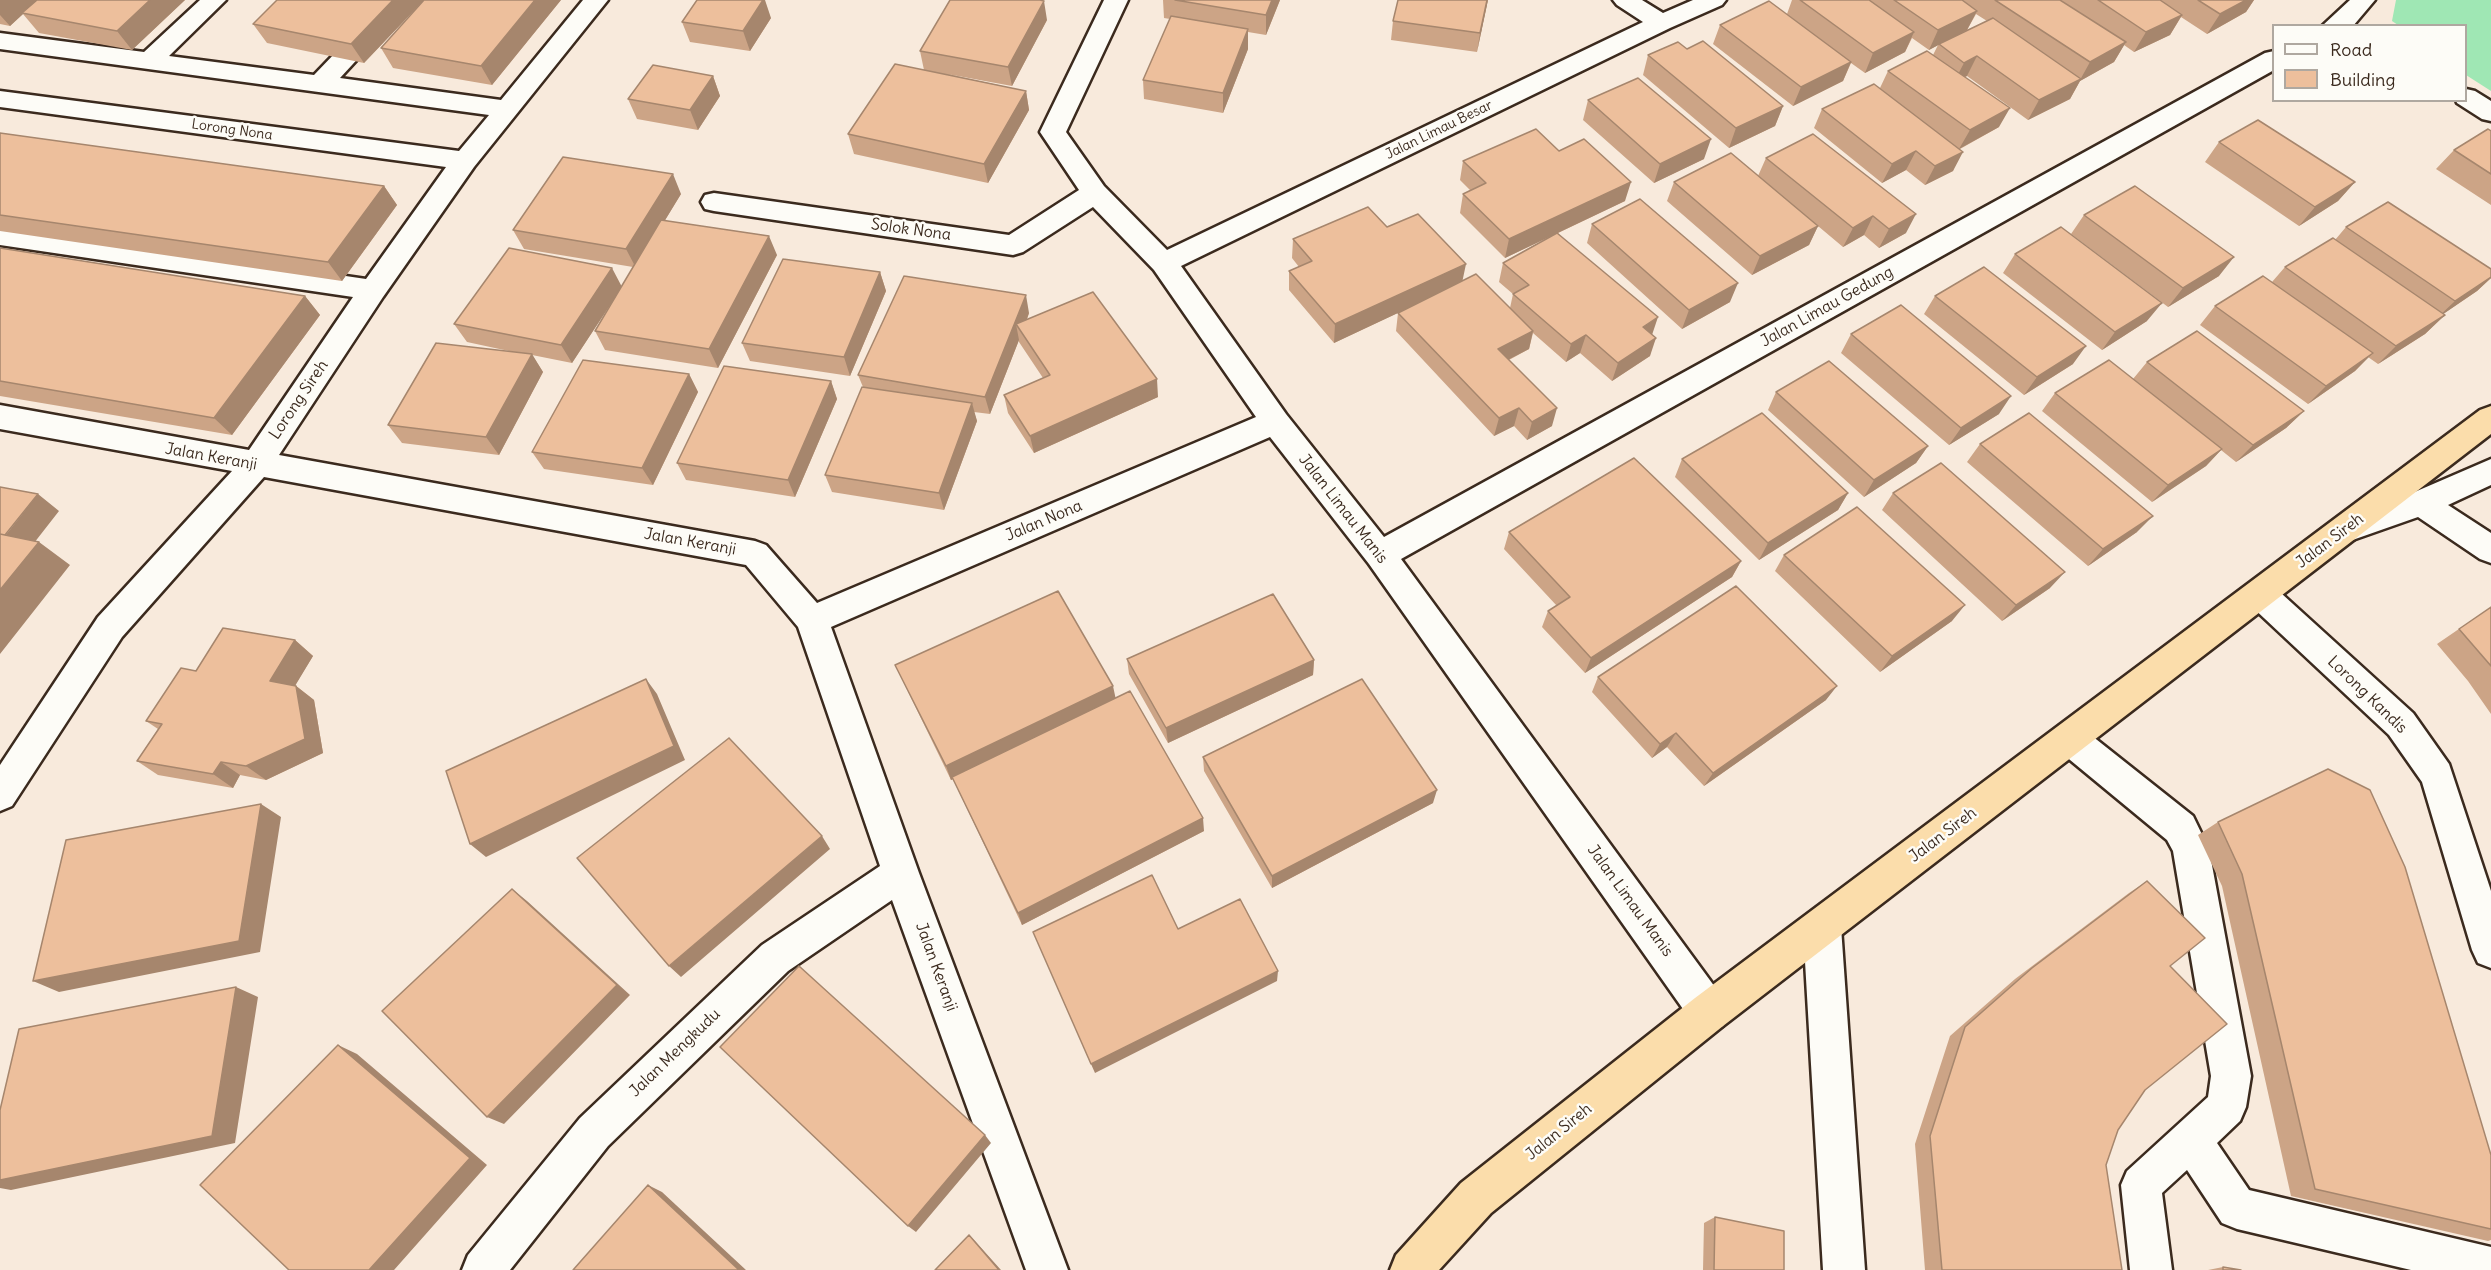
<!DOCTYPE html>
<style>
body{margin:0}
#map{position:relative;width:2491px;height:1270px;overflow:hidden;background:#f8eadc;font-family:Delius,sans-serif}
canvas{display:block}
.legend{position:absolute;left:2272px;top:24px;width:195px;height:78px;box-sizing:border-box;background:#fdfcf7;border:2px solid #afa8a0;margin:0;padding:8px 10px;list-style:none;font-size:18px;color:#3b2a1e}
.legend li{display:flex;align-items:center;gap:12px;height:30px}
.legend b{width:30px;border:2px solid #afa8a0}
</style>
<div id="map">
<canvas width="2491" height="1270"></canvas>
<ul class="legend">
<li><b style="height:8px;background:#fdfcf7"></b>Road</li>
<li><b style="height:16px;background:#edbf9c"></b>Building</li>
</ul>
</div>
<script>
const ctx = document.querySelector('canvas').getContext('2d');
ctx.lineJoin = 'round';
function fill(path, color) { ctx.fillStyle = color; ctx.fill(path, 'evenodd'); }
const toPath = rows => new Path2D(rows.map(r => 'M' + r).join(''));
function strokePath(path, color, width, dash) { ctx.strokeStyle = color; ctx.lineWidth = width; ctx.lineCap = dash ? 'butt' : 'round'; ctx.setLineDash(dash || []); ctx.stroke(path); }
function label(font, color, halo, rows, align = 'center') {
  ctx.font = font + ' Delius,sans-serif'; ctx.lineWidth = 5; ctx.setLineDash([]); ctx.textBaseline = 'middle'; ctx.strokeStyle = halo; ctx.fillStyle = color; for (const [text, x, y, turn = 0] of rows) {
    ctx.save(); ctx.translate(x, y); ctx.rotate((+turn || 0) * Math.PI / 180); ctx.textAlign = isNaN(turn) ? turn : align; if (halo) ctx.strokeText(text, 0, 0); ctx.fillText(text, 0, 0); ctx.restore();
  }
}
fill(toPath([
 [2396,0,2491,0,2491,91,2466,75,2466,26,2398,25,2392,21]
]), '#9fe7b4');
const minor = toPath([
 [200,0,226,0,169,56,314,75,386,0,412,0,340,78,501,100,583,0,608,0,474,167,383,297,279,455,755,541,766,545,817,603,1256,417,1154,270,1093,207,1023,252,1013,255,714,211,705,209,701,202,705,195,714,193,1009,235,1079,190,1040,132,1104,0,1128,0,1066,132,1104,186,1167,250,1643,22,1617,5,1613,0,1642,0,1663,13,1693,0,1726,0,1722,5,1670,28,1181,266,1286,414,1384,537,2265,53,2274,51,2274,70,1401,559,1723,998,1728,1012,1723,1026,1709,1031,1695,1026,1369,564,1270,437,831,627,919,873,1068,1270,1026,1270,892,900,788,971,608,1146,510,1270,462,1270,468,1255,580,1118,762,945,880,866,798,627,746,565,264,477,122,637,12,806,0,811,0,765,98,617,232,471,0,429,0,405,249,450,353,297,0,245,0,225,366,279,446,167,0,107,0,91,459,151,489,115,0,49,0,33,144,52,200,0],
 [2350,0,2375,0,2353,26,2322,26,2350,0],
 [2466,89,2475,91,2491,101,2491,121,2482,119,2457,103,2456,100,2466,100,2466,89],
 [2491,459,2491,485,2448,505,2491,533,2491,563,2480,559,2418,517,2344,543,2333,539,2328,530,2333,521,2410,494,2491,459],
 [2260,580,2271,584,2413,713,2449,764,2491,891,2491,968,2478,963,2472,950,2422,782,2389,735,2249,604,2244,594,2249,584,2260,580],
 [2070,724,2082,728,2193,816,2209,849,2251,1076,2246,1107,2240,1121,2217,1143,2249,1190,2491,1247,2491,1270,2411,1270,2237,1229,2222,1223,2187,1170,2162,1193,2172,1270,2130,1270,2121,1185,2127,1171,2208,1097,2211,1076,2173,851,2167,840,2058,750,2053,739,2058,728,2070,724],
 [1822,909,1835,914,1841,927,1865,1270,1823,1270,1803,927,1809,914,1822,909]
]);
const highway = toPath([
 [2491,406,2491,434,1723,1026,1491,1213,1439,1270,1390,1270,1396,1255,1461,1183,1695,998,2480,410,2491,406]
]);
strokePath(minor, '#3b2a1e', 5);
strokePath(highway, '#3b2a1e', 5);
fill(minor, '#fdfcf7');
fill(highway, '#fbddab');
fill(toPath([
 [0,0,185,0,132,50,39,33,23,14,10,26,0,24],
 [424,0,364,63,267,43,253,24],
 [561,0,492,85,393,68,381,48],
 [1163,0,1280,0,1266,35,1248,32,1248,49,1223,113,1144,99,1143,80,1170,19,1164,18],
 [1398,0,1488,0,1477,52,1391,40,1393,21],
 [1792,0,2254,0,2246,12,2207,34,2181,17,2170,35,2134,52,2124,45,2114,62,2080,81,2070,99,2028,120,1967,76,1965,77,1999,127,1960,149,1953,171,1925,185,1906,170,1882,183,1814,128,1822,109,1880,88,1888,71,1933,55,1938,45,1929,50,1912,38,1905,52,1865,73,1851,63,1843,81,1793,106,1713,44,1720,25,1787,14],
 [1976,14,1987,21,1967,30],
 [771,18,750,51,690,42,682,22],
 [1047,20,1012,86,947,74,1026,91,1029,110,988,183,854,154,848,134,924,70,920,51],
 [1687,49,1783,106,1775,126,1729,148,1643,75,1648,55],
 [713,76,720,96,698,130,637,119,628,99],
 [1588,100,1704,159,1654,183,1583,120],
 [2491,131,2491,205,2436,169,2454,150],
 [0,133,384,186,397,205,342,281,0,231],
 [2219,142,2355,182,2338,201,2299,226,2205,162],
 [1766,158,1906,233,1879,248,1864,235,1843,247,1818,226,1809,245,1752,275,1667,201,1674,182,1758,176],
 [1463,161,1625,201,1558,233,1652,334,1650,356,1612,381,1580,353,1566,362,1533,333,1529,349,1509,360,1552,426,1527,440,1514,426,1494,436,1396,331,1398,313,1408,308,1334,343,1289,290,1289,271,1299,267,1292,258,1293,239,1387,227,1462,281,1510,308,1513,294,1499,282,1503,263,1549,237,1505,258,1460,213,1463,194,1470,190,1460,180],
 [681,194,665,220,777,255,718,368,605,350,595,331,621,288,572,363,532,355,543,372,499,455,402,443,388,425,518,353,467,342,454,324,622,286,633,267,524,249,513,230],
 [2084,215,2219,276,2168,307,2071,234],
 [1592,224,1730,302,1682,329,1587,243],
 [2346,227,2491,269,2491,278,2477,291,2443,314,2445,315,2425,334,2378,364,2368,357,2355,371,2308,404,2200,325,2215,306,2272,282,2285,267,2335,240],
 [0,248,305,296,320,315,232,435,0,396],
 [2015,254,2147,321,2102,350,2003,273],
 [880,272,886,291,850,376,750,361,742,343],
 [1935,296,2073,364,2024,395,1924,314],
 [1029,313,1027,319,1158,397,1034,453,1008,413,1004,395,1043,378,1019,342,1019,340,990,414,974,412,977,421,944,510,832,492,825,475,863,387,858,375],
 [1851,334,1999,414,1949,445,1841,353],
 [2147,362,2304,411,2286,428,2236,462,2221,450,2206,466,2152,502,2042,411,2055,393,2133,379],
 [689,374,698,392,653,485,544,469,532,452],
 [831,381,837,399,795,497,686,480,677,463],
 [1776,392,1928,446,1916,463,1864,497,1768,410],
 [1980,444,2137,532,2088,566,1967,462],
 [1682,459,1848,493,1838,510,1759,560,1675,477],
 [1893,493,2050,588,2002,621,1882,510],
 [1509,532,1741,561,1732,577,1585,673,1542,627,1548,611,1557,606,1504,549],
 [1784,555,1952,621,1880,672,1775,571],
 [2491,607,2491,714,2468,681,2437,644],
 [295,640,313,656,295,685,314,700,323,753,266,780,240,775,233,788,158,775,137,761,158,729,146,721,196,671],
 [1127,659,1314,660,1313,675,1168,743,1129,674],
 [895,665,1115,698,1204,831,1022,925,953,779,951,780],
 [1598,677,1826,700,1704,786,1667,747,1652,758,1592,692],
 [1203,757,1433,803,1272,888,1204,771],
 [2218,822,2491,1155,2491,1240,2488,1241,2291,1196,2222,886,2198,835],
 [2147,881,2170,966,2145,1090,2118,1130,2106,1165,2122,1270,1925,1270,1915,1144,1950,1036,2015,979,2129,893],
 [1715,1217,1784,1270,1703,1270,1704,1223],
 [2223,1267,2241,1270,2208,1270]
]), '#cca486');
fill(toPath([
 [0,0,39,0,22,13,23,14,10,26,0,15],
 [150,0,185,0,132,50,117,31],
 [393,0,424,0,364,63,351,44],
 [535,0,561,0,492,85,481,66],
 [763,0,765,0,771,18,750,51,743,31],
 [1272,0,1280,0,1266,35,1266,15],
 [1487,0,1488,0,1477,52,1480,33],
 [2246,0,2254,0,2246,12,2207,34,2220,14],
 [1044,1,1047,20,1012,86,1008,67],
 [1977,11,1967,30,1929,50,1938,30],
 [2182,15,2170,35,2134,52,2146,32],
 [1248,29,1248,49,1223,113,1223,93],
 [1914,32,1905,52,1865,73,1873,53],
 [2126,42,2114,62,2080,81,2070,99,2028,120,2039,100,2080,80,2090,62],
 [1977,56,1967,76,1954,82,1964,63],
 [1851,62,1843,81,1793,106,1801,87],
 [713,76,720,96,698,130,690,110],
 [1026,91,1029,110,988,183,984,164],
 [1783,106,1775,126,1729,148,1736,128],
 [2010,108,1999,127,1959,149,1970,130],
 [1711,139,1704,159,1654,183,1660,164],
 [1916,151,1906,170,1882,183,1892,164],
 [1963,152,1953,171,1925,185,1935,166],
 [673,174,681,194,636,268,626,249],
 [1631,182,1625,201,1505,258,1509,239],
 [2355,182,2338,201,2299,226,2315,207],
 [384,186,397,205,342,281,328,262],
 [1916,214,1906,233,1879,248,1889,229],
 [1873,216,1864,235,1843,247,1853,228],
 [1818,226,1809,245,1752,275,1760,256],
 [769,236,777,255,718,368,709,349],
 [2234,257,2219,276,2168,307,2183,288],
 [1466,264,1462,283,1334,343,1335,324],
 [612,268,622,287,572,363,561,345],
 [880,272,886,291,850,376,844,357],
 [2491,277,2491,278,2477,291,2436,319,2455,301],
 [1738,283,1730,302,1682,329,1689,310],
 [1026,295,1029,313,1022,333,1016,324,1019,340,990,414,985,397],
 [305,296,320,315,232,435,214,418],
 [2162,303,2147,321,2102,350,2115,332],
 [2445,315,2425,334,2378,364,2396,346],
 [1658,317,1652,335,1643,327],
 [1533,331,1529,349,1494,367,1498,349],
 [1586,335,1580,353,1566,362,1571,344],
 [1656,338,1650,356,1612,381,1618,363],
 [2086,346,2073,364,2024,395,2037,377],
 [2373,353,2355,371,2308,404,2326,386],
 [532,354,543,372,499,455,486,437],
 [689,374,698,392,653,485,642,468],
 [1157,379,1158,397,1034,453,1030,436],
 [831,381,837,399,795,497,788,480],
 [2011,396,1999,414,1949,445,1961,428],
 [972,403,977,421,944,510,939,493],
 [1519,408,1514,426,1494,436,1499,418],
 [1557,408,1552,426,1527,440,1532,422],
 [2304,411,2286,428,2236,462,2253,445],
 [1928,446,1916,463,1864,497,1874,480],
 [2222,449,2206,466,2152,502,2168,485],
 [1848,493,1838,510,1759,560,1768,543],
 [38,494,59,511,27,552,5,536],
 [2153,516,2137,532,2088,566,2103,549],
 [39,542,70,565,0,654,0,590],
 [1741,561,1732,577,1585,673,1591,658],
 [2065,572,2050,588,2002,621,2016,605],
 [1965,605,1952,621,1880,672,1892,656],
 [295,640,313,656,289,696,270,681],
 [1314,660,1313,675,1168,743,1166,728],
 [646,679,657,694,685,760,486,857,470,844],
 [296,686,314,700,323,753,266,780,246,766],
 [1113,686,1116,700,951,780,946,766],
 [1837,686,1826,700,1704,786,1713,773],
 [1676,733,1667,747,1652,758,1660,744],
 [221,762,240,775,233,788,213,774],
 [1437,790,1433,803,1272,888,1272,876],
 [261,804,281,817,260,952,59,992,33,981],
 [1203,818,1204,831,1022,925,1018,913],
 [822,836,830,849,681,977,669,966],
 [512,889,527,901,630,995,504,1124,487,1117],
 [1278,971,1277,981,1095,1073,1091,1064],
 [236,987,258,997,235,1143,11,1190,0,1188,0,1180],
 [338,1045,357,1054,487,1165,394,1270,369,1270],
 [985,1135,991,1143,916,1232,908,1226],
 [648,1185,662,1192,746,1270,739,1270],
 [969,1235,975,1241,1001,1270,999,1270]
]), '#a6866d');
const building = toPath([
 [37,0,150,0,117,31,22,13,37,0],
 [277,0,393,0,351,44,253,24,277,0],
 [424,0,535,0,481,66,381,48,424,0],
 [697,0,763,0,743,31,682,22,697,0],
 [950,0,1040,0,1044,1,1008,67,920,51,950,0],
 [1175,0,1272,0,1266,15,1175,0],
 [1398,0,1487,0,1480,33,1393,21,1398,0],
 [1800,0,1869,0,1914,32,1873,53,1800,0],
 [1894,0,1962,0,1977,11,1938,30,1894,0],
 [1995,0,2060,0,2126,42,2090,62,1995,0],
 [2098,0,2160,0,2182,15,2146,32,2098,0],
 [2198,0,2246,0,2220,14,2198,0],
 [1769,1,1851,62,1801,87,1720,25,1769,1],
 [1171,16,1248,29,1223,93,1143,80,1171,16],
 [1993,18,2081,79,2039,100,1977,56,1964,63,1939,44,1993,18],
 [1703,41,1783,106,1736,128,1648,55,1678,42,1687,49,1703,41],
 [1927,51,2010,108,1970,130,1888,71,1927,51],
 [895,64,1026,91,984,164,848,134,895,64],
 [653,65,713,76,690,110,628,99,653,65],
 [1638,78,1711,139,1660,164,1588,100,1638,78],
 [1874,84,1963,152,1935,166,1916,151,1892,164,1822,109,1874,84],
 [2258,120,2355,182,2315,207,2219,142,2258,120],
 [1536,129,1559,151,1584,139,1631,182,1509,239,1463,194,1486,183,1463,161,1536,129],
 [2488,129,2491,131,2491,174,2454,150,2488,129],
 [0,133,384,186,328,262,0,215,0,133],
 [1813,134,1916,214,1889,229,1873,216,1853,228,1766,158,1813,134],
 [1731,153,1818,226,1760,256,1674,182,1731,153],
 [563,157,673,174,626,249,513,230,563,157],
 [2135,186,2234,257,2183,288,2084,215,2135,186],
 [1640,199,1738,283,1689,310,1592,224,1640,199],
 [2388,202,2491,269,2491,277,2455,301,2346,227,2388,202],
 [1368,207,1387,227,1418,214,1466,264,1335,324,1289,271,1312,261,1293,239,1368,207],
 [661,220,769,236,709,349,595,331,661,220],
 [2061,227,2162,303,2115,332,2015,254,2061,227],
 [1557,233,1658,317,1643,327,1656,338,1618,363,1586,335,1571,344,1513,294,1529,285,1503,263,1557,233],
 [2333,238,2445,315,2396,346,2285,267,2333,238],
 [0,248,305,296,214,418,0,381,0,248],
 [509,248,612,268,561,345,454,324,509,248],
 [783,259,880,272,844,357,742,343,783,259],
 [1984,267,2086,346,2037,377,1935,296,1984,267],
 [1476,274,1533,331,1498,349,1557,408,1532,422,1519,408,1499,418,1398,313,1476,274],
 [904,276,1026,295,985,397,858,375,904,276],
 [2263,276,2373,353,2326,386,2215,306,2263,276],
 [1093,292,1157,379,1030,436,1004,395,1050,375,1016,324,1093,292],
 [1901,305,2011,396,1961,428,1851,334,1901,305],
 [2197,331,2304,411,2253,445,2147,362,2197,331],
 [436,343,532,354,486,437,388,425,436,343],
 [583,360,689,374,642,468,532,452,583,360],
 [2109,360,2222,449,2168,485,2055,393,2109,360],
 [1829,361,1928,446,1874,480,1776,392,1829,361],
 [724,366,831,381,788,480,677,463,724,366],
 [862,387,972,403,939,493,825,475,862,387],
 [1762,413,1848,493,1768,543,1682,459,1762,413],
 [2029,413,2153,516,2103,549,1980,444,2029,413],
 [1634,458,1741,561,1591,658,1548,611,1570,597,1509,532,1634,458],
 [1941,463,2065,572,2016,605,1893,493,1941,463],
 [0,487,38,494,5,535,0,534,0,487],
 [1857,507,1965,605,1892,656,1784,555,1857,507],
 [0,534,39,542,0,590,0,534],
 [1736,586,1837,686,1713,773,1676,733,1660,744,1598,677,1736,586],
 [1058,591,1113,686,946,766,895,665,1058,591],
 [1273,594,1314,660,1166,728,1127,659,1273,594],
 [2491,607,2491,666,2459,629,2491,607],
 [223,628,295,640,270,681,296,686,305,739,246,766,221,762,213,774,137,761,162,724,146,721,181,668,196,671,223,628],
 [646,679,674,746,470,844,446,771,646,679],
 [1362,679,1437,790,1272,876,1203,757,1362,679],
 [1130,691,1203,818,1018,913,952,777,1130,691],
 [729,738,822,836,669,966,577,858,729,738],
 [2328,769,2370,790,2405,867,2491,1155,2491,1229,2315,1189,2242,874,2218,822,2328,769],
 [261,804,239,941,33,981,66,840,261,804],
 [1152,875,1178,929,1240,899,1278,971,1091,1064,1033,932,1152,875],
 [2147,881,2205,938,2170,966,2227,1024,2145,1090,2118,1130,2106,1165,2122,1270,1942,1270,1930,1136,1965,1027,2032,968,2147,881],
 [512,889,617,985,487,1117,382,1011,512,889],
 [799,966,985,1135,908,1226,720,1047,799,966],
 [236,987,212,1136,0,1180,0,1110,19,1029,236,987],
 [338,1045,470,1158,369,1270,289,1270,200,1185,338,1045],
 [648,1185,739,1270,573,1270,648,1185],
 [1715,1217,1784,1231,1784,1270,1714,1270,1715,1217],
 [969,1235,999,1270,935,1270,969,1235],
 [2223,1267,2241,1270,2223,1270,2223,1267]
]);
fill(building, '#edbf9c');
strokePath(building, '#a6866d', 1.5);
label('14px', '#3b2a1e', '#fdfcf7', [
 ["Lorong Nona",232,130,8],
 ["Jalan Limau Besar",1439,130,-26]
]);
label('16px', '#3b2a1e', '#fdfcf7', [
 ["Solok Nona",911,230,8],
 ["Jalan Limau Gedung",1827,307,-29],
 ["Lorong Sireh",299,400,-56],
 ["Jalan Keranji",211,457,10],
 ["Jalan Limau Manis",1343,509,52],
 ["Jalan Nona",1044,521,-23],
 ["Jalan Sireh",2330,541,-37],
 ["Jalan Keranji",690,542,10],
 ["Lorong Kandis",2367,695,44],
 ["Jalan Sireh",1943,835,-37],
 ["Jalan Limau Manis",1630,901,54],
 ["Jalan Keranji",936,967,70],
 ["Jalan Mengkudu",675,1053,-44],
 ["Jalan Sireh",1559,1132,-39]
]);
</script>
